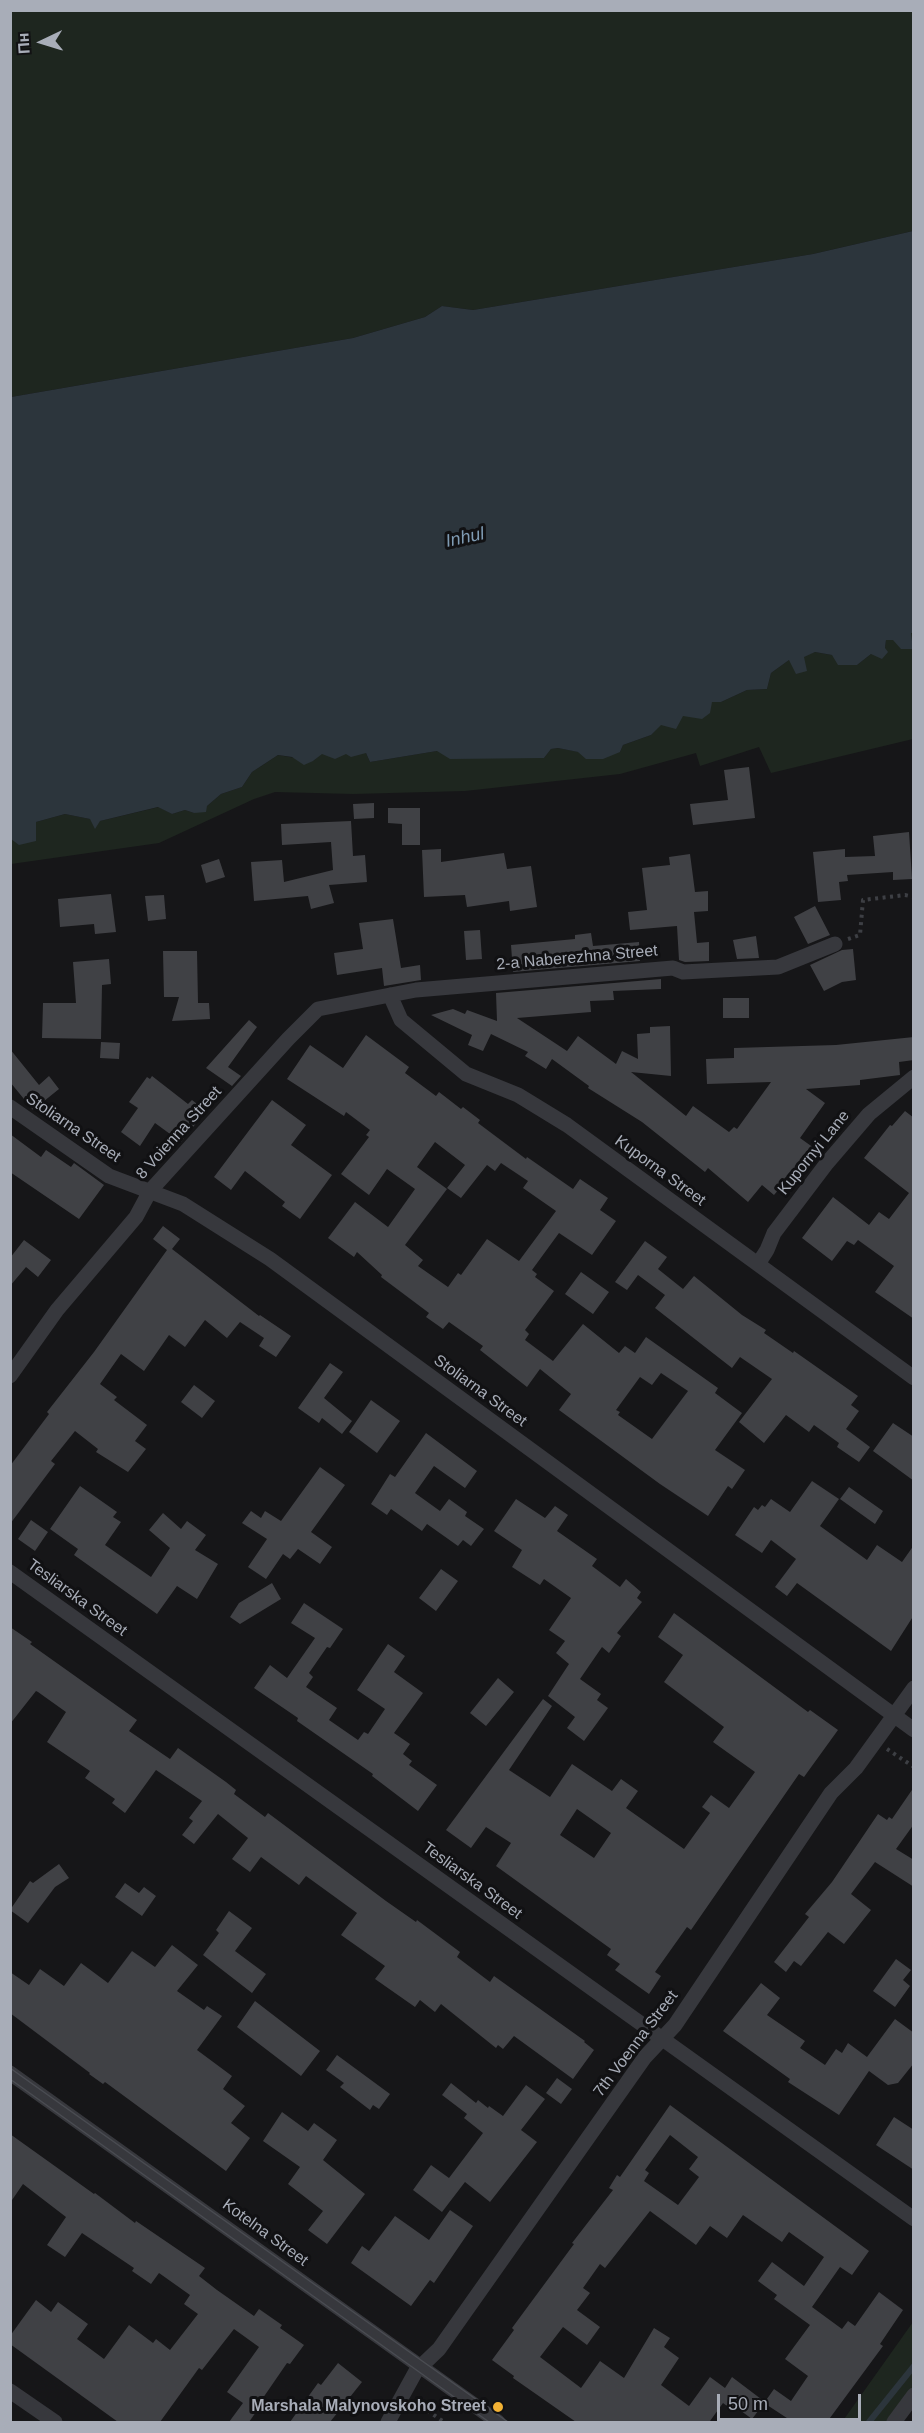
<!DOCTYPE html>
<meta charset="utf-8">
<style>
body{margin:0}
#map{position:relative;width:924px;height:2433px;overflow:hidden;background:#161618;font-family:Arial,sans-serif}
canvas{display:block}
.frame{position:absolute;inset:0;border:12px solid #a8adb8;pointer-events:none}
.north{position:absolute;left:12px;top:12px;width:60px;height:60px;-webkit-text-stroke:4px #111113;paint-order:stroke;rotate:266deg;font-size:16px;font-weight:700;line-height:24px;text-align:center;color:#a8adb8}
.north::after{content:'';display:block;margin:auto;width:21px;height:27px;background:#a8adb8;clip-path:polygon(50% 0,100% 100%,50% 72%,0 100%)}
.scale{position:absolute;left:717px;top:2394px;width:144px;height:27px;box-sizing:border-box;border:3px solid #a8adb8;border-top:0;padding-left:8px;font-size:18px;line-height:21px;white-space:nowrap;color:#a8adb8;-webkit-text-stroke:4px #111113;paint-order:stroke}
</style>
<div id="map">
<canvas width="924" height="2433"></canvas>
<div class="frame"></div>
<div class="north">Пн</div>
<div class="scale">50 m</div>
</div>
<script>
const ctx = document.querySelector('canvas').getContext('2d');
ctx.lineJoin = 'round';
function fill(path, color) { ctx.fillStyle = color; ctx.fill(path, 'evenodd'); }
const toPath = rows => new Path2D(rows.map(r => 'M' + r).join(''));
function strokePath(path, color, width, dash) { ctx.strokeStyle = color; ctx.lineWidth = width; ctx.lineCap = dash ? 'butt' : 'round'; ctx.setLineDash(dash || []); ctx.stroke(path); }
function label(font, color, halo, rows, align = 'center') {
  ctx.font = font + ' Arial,sans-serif'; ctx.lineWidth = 6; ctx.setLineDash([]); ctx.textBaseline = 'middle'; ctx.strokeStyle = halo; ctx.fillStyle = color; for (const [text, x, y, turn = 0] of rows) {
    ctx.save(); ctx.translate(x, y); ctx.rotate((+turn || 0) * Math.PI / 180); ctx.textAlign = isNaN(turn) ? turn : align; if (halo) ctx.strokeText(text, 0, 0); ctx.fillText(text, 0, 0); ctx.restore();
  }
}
fill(toPath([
 [10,11,913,11,913,231,813,254,473,310,442,306,425,317,353,338,11,397],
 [911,633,913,633,913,739,771,773,759,747,700,766,696,753,620,774,465,791,353,794,275,792,254,799,159,843,11,864,11,839,36,822,65,814,100,821,159,807,172,814,185,810,194,813,207,806,221,794,242,787,252,772,278,755,313,761,322,753,366,753,370,762,437,751,544,758,551,749,558,748,579,752,620,752,623,745,651,735,661,724,712,702,721,702,747,690,767,689,771,673,789,660,815,652,832,655,857,665,871,654,885,648,886,640],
 [913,2322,913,2389,889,2422,842,2422]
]), '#1e261f');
fill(toPath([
 [913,231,914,633,911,633,913,649,901,649,893,640,886,640,885,648,888,652,882,659,871,654,857,665,838,665,832,655,815,652,804,657,807,671,796,674,789,660,771,673,767,689,747,690,721,702,712,702,710,713,702,719,683,716,676,729,661,725,651,735,623,745,620,752,603,759,586,759,578,752,558,748,551,749,544,758,450,759,437,751,370,762,366,753,351,757,346,754,335,759,322,754,313,761,304,765,292,757,278,755,252,772,242,787,221,794,207,806,206,812,194,813,185,810,172,814,158,807,100,821,95,829,90,819,65,814,36,822,36,841,19,845,11,839,11,397,353,338,425,317,442,306,473,310,813,254]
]), '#2c353c');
strokePath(toPath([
 [869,2422,914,2366]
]), '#2c353c', 6);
fill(toPath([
 [749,767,755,818,693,825,690,804,728,800,724,770],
 [374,803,374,818,354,819,353,804],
 [388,808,420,808,420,845,402,845,402,824,388,823],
 [351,821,353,856,365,855,367,882,329,885,334,903,311,909,308,896,254,901,251,862,282,860,284,882,333,870,331,842,282,845,281,824],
 [909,832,912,879,893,880,893,872,847,875,848,881,839,882,841,900,818,902,813,852,845,849,845,857,875,856,873,836],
 [441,849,441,862,504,853,507,869,531,866,537,907,510,911,509,901,467,907,465,895,424,897,422,850],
 [690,854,695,892,708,891,708,911,694,912,697,943,709,942,709,961,685,962,679,960,677,926,630,930,628,912,647,910,642,868,670,865,669,857],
 [219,859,225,877,206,883,201,865],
 [111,894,116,932,95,934,94,924,60,927,58,899],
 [164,895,166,919,148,921,145,896],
 [815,906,830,935,808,944,794,917],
 [393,919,401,968,420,965,421,980,384,986,382,968,337,975,334,953,363,949,359,923],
 [480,930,482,959,466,960,464,931],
 [591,933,593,946,639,942,640,961,513,972,511,945,575,939,575,935],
 [756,936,759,958,737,959,733,940],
 [853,949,856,980,842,982,824,991,810,965,842,950],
 [163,951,197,951,198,1003,209,1003,210,1019,172,1021,179,997,164,997],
 [109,959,111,984,102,985,101,1039,42,1038,43,1003,76,1003,73,962],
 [661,979,661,989,613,991,614,1000,590,1001,591,1012,517,1018,567,1051,578,1036,616,1064,622,1051,638,1059,637,1034,650,1033,650,1027,670,1026,671,1076,631,1072,686,1116,693,1106,729,1132,734,1127,737,1129,771,1082,707,1084,706,1059,734,1058,734,1048,836,1045,914,1037,914,1060,899,1062,900,1075,860,1080,860,1085,806,1089,825,1103,800,1138,814,1148,774,1195,762,1185,748,1202,708,1168,705,1172,642,1122,588,1088,589,1086,552,1059,546,1069,525,1056,528,1052,491,1034,483,1051,468,1045,472,1035,431,1015,453,1009,465,1014,467,1010,497,1021,496,993],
 [723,998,749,998,749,1018,723,1018],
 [249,1020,257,1027,228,1067,241,1076,232,1086,206,1068],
 [366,1035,409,1067,405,1073,436,1096,439,1092,461,1109,463,1107,480,1120,478,1123,526,1159,527,1157,573,1189,580,1179,608,1198,600,1210,616,1221,592,1255,559,1233,532,1270,537,1274,535,1277,554,1291,525,1330,529,1334,525,1340,553,1361,583,1324,619,1353,625,1346,635,1353,646,1337,718,1388,715,1393,742,1413,715,1450,745,1470,732,1489,728,1486,708,1516,660,1484,559,1410,571,1394,540,1369,527,1387,480,1350,483,1346,449,1322,443,1329,426,1317,429,1313,381,1277,382,1275,357,1252,354,1257,328,1238,355,1202,388,1227,415,1189,387,1169,369,1195,341,1174,369,1137,366,1135,370,1130,346,1112,344,1116,287,1079,310,1045,343,1068],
 [435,1142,465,1165,447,1188,461,1198,487,1165,495,1171,501,1163,528,1181,523,1188,556,1211,519,1261,487,1239,461,1275,458,1273,448,1287,418,1266,423,1260,405,1245,447,1189,417,1167],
 [661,1373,688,1391,652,1439,618,1415,620,1412,616,1410,640,1377,652,1385],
 [101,1042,120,1043,119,1059,100,1058],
 [10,1049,39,1085,49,1076,59,1089,33,1110,10,1082],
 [152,1076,188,1104,192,1100,206,1111,181,1142,155,1123,140,1146,121,1132,138,1108,129,1102,147,1077,150,1079],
 [272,1100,306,1125,291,1145,332,1175,300,1219,282,1206,285,1202,245,1171,231,1190,214,1177],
 [905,1111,914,1118,914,1319,875,1292,894,1266,858,1240,854,1245,847,1241,832,1261,802,1238,833,1197,869,1225,879,1212,889,1219,909,1193,864,1158,890,1125,892,1126],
 [10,1134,41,1157,46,1150,71,1167,74,1163,104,1185,79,1219,10,1172],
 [163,1226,180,1239,172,1249,259,1316,260,1315,291,1336,276,1357,259,1346,264,1338,240,1322,227,1338,205,1320,185,1347,169,1335,144,1371,121,1354,100,1384,117,1397,114,1400,147,1425,135,1441,146,1449,128,1472,96,1452,98,1449,75,1431,51,1461,55,1464,10,1524,10,1466,49,1414,47,1412,94,1352,167,1250,153,1239],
 [24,1240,51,1260,38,1277,26,1267,10,1286,10,1258],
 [645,1241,667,1257,658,1269,683,1289,694,1276,742,1315,766,1330,764,1333,793,1353,794,1351,858,1396,851,1405,859,1411,846,1429,870,1447,859,1462,837,1447,839,1443,814,1425,809,1432,786,1415,764,1443,739,1422,772,1379,740,1357,732,1368,655,1308,665,1295,638,1275,627,1290,615,1282],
 [581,1272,609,1292,593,1314,565,1294],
 [330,1363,343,1372,324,1398,352,1421,342,1434,322,1418,319,1423,298,1408],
 [194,1385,215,1401,202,1418,181,1402],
 [371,1400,400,1421,377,1453,349,1432],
 [893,1423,914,1437,914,1481,873,1451],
 [426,1433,477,1471,465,1488,434,1466,415,1493,440,1511,449,1499,467,1512,465,1516,484,1529,471,1546,463,1540,458,1546,427,1524,422,1531,391,1509,387,1515,371,1504,390,1474,395,1477],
 [320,1467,345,1485,311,1532,332,1547,320,1564,298,1549,290,1559,283,1554,266,1579,248,1567,267,1539,242,1523,251,1511,261,1518,265,1511,281,1521],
 [812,1481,839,1499,820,1526,867,1560,877,1545,902,1562,914,1545,914,1615,891,1651,797,1583,787,1596,775,1587,796,1559,771,1540,762,1553,735,1535,754,1507,758,1510,762,1505,765,1507,771,1499,790,1512],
 [80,1486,117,1512,113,1517,121,1522,105,1545,151,1577,170,1548,149,1530,163,1513,181,1529,187,1521,206,1535,195,1550,218,1564,197,1599,177,1586,157,1614,74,1555,78,1549,50,1529],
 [849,1487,883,1511,875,1524,840,1499],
 [516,1499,545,1518,555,1506,568,1515,557,1531,597,1559,592,1566,620,1587,626,1579,641,1592,637,1598,642,1602,617,1633,621,1636,609,1653,602,1647,580,1679,601,1694,597,1700,608,1708,584,1741,567,1728,575,1717,548,1696,569,1664,556,1653,565,1641,549,1630,571,1598,544,1579,540,1585,512,1567,522,1550,494,1531],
 [31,1520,48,1532,35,1551,18,1539],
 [441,1569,458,1581,436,1611,419,1598],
 [272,1583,281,1599,240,1624,230,1617,239,1603],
 [304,1603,343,1629,330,1648,327,1647,309,1673,313,1677,306,1687,337,1708,329,1720,358,1740,364,1732,368,1734,385,1709,357,1690,388,1644,405,1656,394,1672,423,1693,394,1733,410,1744,403,1754,412,1761,409,1765,437,1785,418,1811,372,1776,373,1774,297,1721,298,1718,254,1688,270,1665,287,1678,315,1638,291,1623],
 [674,1613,808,1712,810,1710,838,1730,804,1777,799,1774,691,1930,687,1927,655,1972,661,1976,649,1994,615,1970,620,1964,607,1955,611,1949,496,1866,511,1843,486,1827,471,1848,446,1830,543,1699,552,1706,509,1770,550,1797,572,1764,612,1791,621,1779,638,1791,626,1808,684,1849,710,1813,702,1807,711,1795,729,1808,755,1772,713,1742,724,1727,664,1682,683,1655,658,1637],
 [577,1809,611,1833,594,1858,560,1835],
 [10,1627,32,1642,30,1644,137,1720,129,1731,170,1759,178,1748,226,1782,236,1790,234,1794,265,1817,268,1813,386,1901,416,1922,417,1920,460,1952,457,1957,490,1982,494,1976,585,2041,584,2042,594,2050,573,2079,514,2036,503,2049,498,2045,496,2048,441,2004,435,2012,420,2000,415,2007,375,1979,385,1966,341,1935,357,1913,306,1876,299,1885,261,1857,250,1872,232,1859,248,1838,218,1814,194,1844,182,1835,193,1821,189,1818,202,1801,156,1770,125,1813,112,1803,115,1799,85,1778,90,1771,47,1742,66,1712,38,1692,36,1691,10,1724],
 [498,1678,514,1692,486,1726,470,1713],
 [914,1787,914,1824,896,1849,914,1860,914,1887,875,1862,851,1894,871,1910,844,1944,828,1932,801,1966,794,1961,786,1972,774,1962,809,1917,805,1914,832,1882,878,1814,887,1820,889,1817,892,1819],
 [59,1864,69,1878,55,1887,28,1923,10,1910,30,1881,33,1883],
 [125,1883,139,1893,144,1887,156,1896,142,1916,115,1897],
 [229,1911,252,1928,235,1951,266,1974,252,1993,203,1955,219,1933,216,1930],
 [172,1945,198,1965,177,1991,204,2010,207,2006,222,2016,197,2050,232,2076,223,2089,245,2106,231,2123,250,2138,226,2171,105,2082,103,2084,89,2074,90,2073,10,2013,10,1972,29,1985,40,1969,64,1986,81,1963,108,1983,132,1951,155,1967],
 [896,1959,911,1970,903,1980,910,1986,895,2007,873,1991],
 [761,1983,780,1998,767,2015,805,2041,800,2048,825,2065,836,2049,842,2053,848,2043,867,2057,895,2019,914,2033,914,2063,898,2083,888,2085,869,2071,839,2115,788,2082,790,2079,723,2031],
 [255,2001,320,2051,301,2076,237,2027],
 [337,2055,390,2094,379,2109,373,2105,370,2110,340,2087,344,2083,326,2070],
 [557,2078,572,2089,561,2104,546,2093],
 [451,2083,476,2103,478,2100,488,2108,489,2106,503,2116,526,2085,545,2099,521,2130,537,2142,490,2202,465,2182,442,2212,413,2190,431,2165,449,2178,483,2133,464,2118,467,2114,442,2095],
 [670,2105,869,2251,852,2275,840,2267,812,2307,842,2329,848,2321,855,2326,879,2292,903,2310,880,2344,883,2346,827,2422,793,2422,764,2403,774,2389,791,2401,808,2376,785,2359,810,2325,774,2299,777,2295,758,2281,772,2262,804,2286,824,2257,789,2232,782,2242,743,2215,727,2238,710,2226,696,2245,650,2211,605,2268,600,2264,583,2288,590,2293,577,2310,600,2327,587,2345,563,2327,540,2357,581,2388,600,2361,624,2378,654,2328,670,2338,664,2347,679,2358,661,2385,689,2406,710,2377,725,2388,732,2377,765,2402,752,2419,733,2405,731,2409,723,2403,710,2421,712,2422,576,2422,513,2378,514,2376,492,2360,514,2330,512,2328,574,2244,572,2243,613,2190,609,2188,617,2175,620,2177],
 [670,2135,698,2157,689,2169,699,2177,678,2205,644,2181,649,2173,645,2170],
 [282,2112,308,2131,314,2123,337,2140,323,2160,365,2194,327,2244,308,2230,323,2211,288,2184,300,2167,263,2141],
 [894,2117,914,2130,914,2170,876,2145],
 [10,2134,94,2194,95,2193,135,2223,136,2221,205,2268,199,2276,217,2290,254,2316,259,2309,282,2325,280,2328,304,2345,290,2364,287,2363,254,2411,256,2412,249,2422,229,2422,243,2403,227,2392,259,2347,234,2329,202,2370,199,2368,160,2422,118,2422,10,2344,10,2336,36,2300,51,2312,58,2302,88,2324,77,2339,104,2359,129,2325,153,2343,156,2339,170,2350,198,2314,184,2304,190,2295,159,2273,151,2284,132,2271,134,2268,82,2233,65,2257,47,2245,66,2217,23,2184,10,2203],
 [450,2210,473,2226,434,2283,430,2280,411,2306,351,2263,362,2246,369,2251,395,2216,429,2240],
 [338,2363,362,2382,330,2422,290,2422,318,2383,321,2385]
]), '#404145');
strokePath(toPath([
 [848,939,860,935,863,900,905,895,914,897],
 [887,1749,914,1767],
 [415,2402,444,2422]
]), '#3d3f44', 4, [3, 4.5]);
strokePath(toPath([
 [390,995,401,1020,466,1074,518,1095,567,1125,914,1378],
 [10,1107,109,1176,183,1204,270,1259,914,1730],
 [758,1264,767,1250,774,1233,827,1163,869,1114,914,1077],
 [10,1376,57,1310,136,1217,150,1191,288,1039,318,1009,416,990,673,968,683,972,778,967,835,944],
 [10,1572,914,2219],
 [10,2073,498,2422],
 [10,2391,55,2422],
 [388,2422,416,2371,439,2349,645,2057,675,2025,831,1793,856,1768,914,1688],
 [894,2422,914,2395]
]), '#37383d', 15);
strokePath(toPath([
 [10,2068,508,2422],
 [10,2079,489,2422]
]), '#4a4c52', 1.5);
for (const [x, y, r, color] of [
 [498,2407,6,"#f2b134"]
]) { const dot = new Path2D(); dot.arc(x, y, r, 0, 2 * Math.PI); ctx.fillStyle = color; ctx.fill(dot); strokePath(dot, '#111113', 2); }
label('16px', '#a8adb8', '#111113', [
 ["2-a Naberezhna Street",577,958,-5],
 ["Stoliarna Street",73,1128,34],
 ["8 Voienna Street",179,1133,-48],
 ["Kupornyi Lane",814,1153,-51],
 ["Kuporna Street",660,1171,36],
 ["Stoliarna Street",480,1391,36],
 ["Tesliarska Street",77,1598,36],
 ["Tesliarska Street",472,1881,36],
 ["7th Voenna Street",636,2044,-53],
 ["Kotelna Street",265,2233,36]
]);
label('bold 16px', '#a8adb8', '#111113', [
 ["Marshala Malynovskoho Street",486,2407]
], 'right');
label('italic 18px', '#7f9bb3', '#111113', [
 ["Inhul",465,538,-12]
]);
</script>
